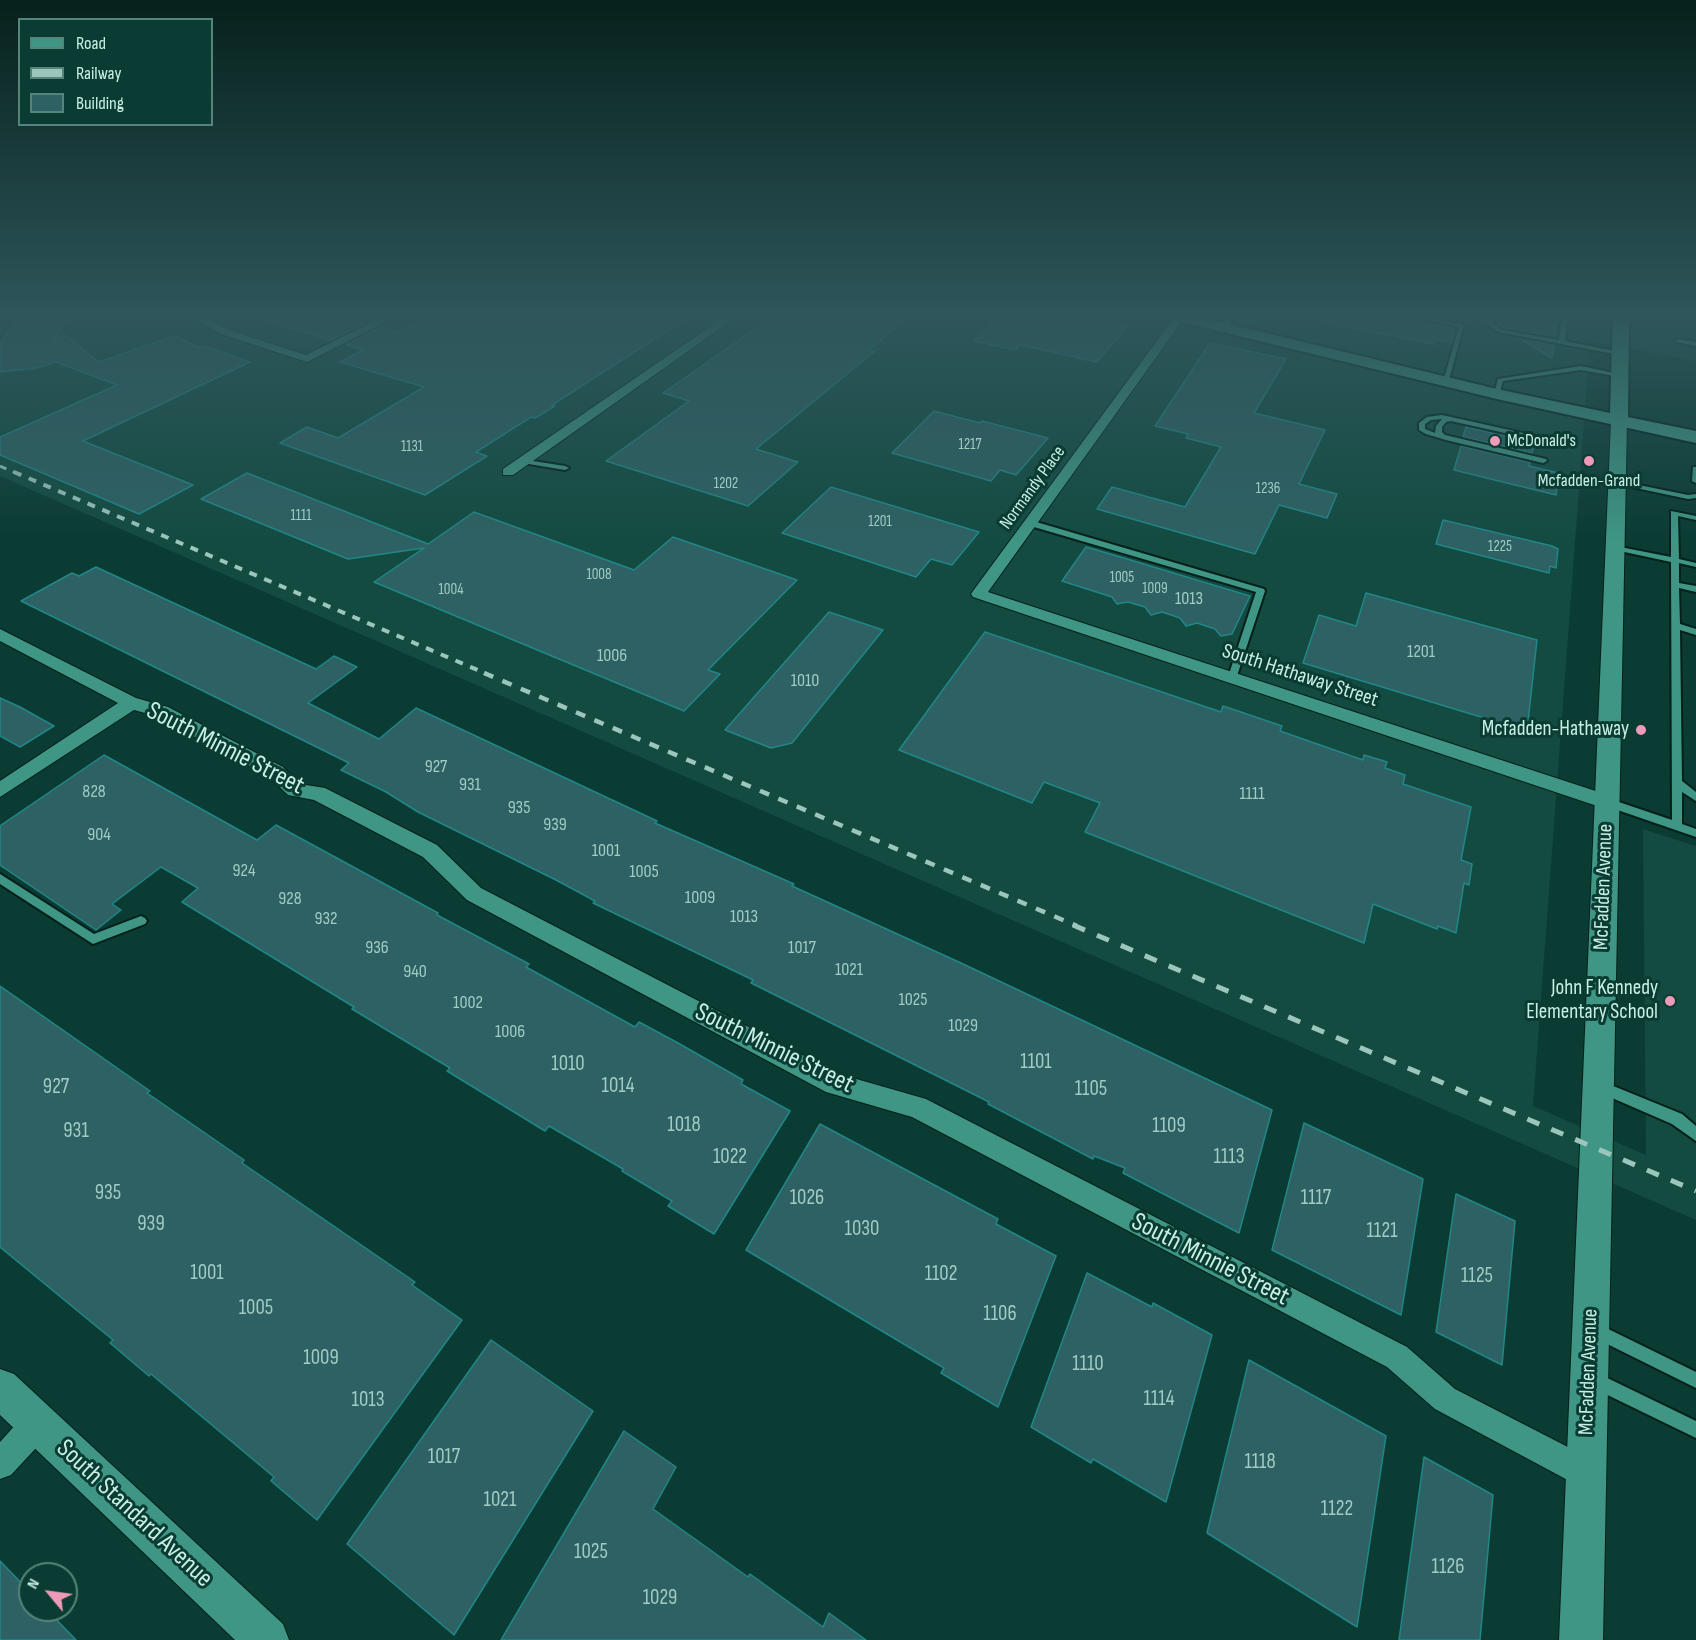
<!DOCTYPE html>
<style>
body{margin:0}
#map{position:relative;width:1696px;height:1640px;overflow:hidden;background:#0b3c33;font-family:"Sofia Sans Condensed",sans-serif}
canvas{display:block}
.legend{position:absolute;left:18px;top:18px;width:195px;height:108px;box-sizing:border-box;background:#0b3c33;border:2px solid #56847a;margin:0;padding:8px 10px;list-style:none;font-size:18px;color:#c7f0e5}
.legend li{display:flex;align-items:center;gap:12px;height:30px}
.legend b{width:30px;border:2px solid #56847a}
.north{position:absolute;left:18px;top:1562px;width:60px;height:60px;box-sizing:border-box;background:#0b3c33;border:2px solid #56847a;border-radius:50%;rotate:299deg;font-size:16px;font-weight:700;line-height:24px;text-align:center;color:#c7f0e5}
.north::after{content:'';display:block;margin:auto;width:21px;height:27px;background:#ef9ab8;clip-path:polygon(50% 0,100% 100%,50% 72%,0 100%)}
</style>
<div id="map">
<canvas width="1696" height="1640"></canvas>
<ul class="legend">
<li><b style="height:8px;background:#3f9684"></b>Road</li>
<li><b style="height:8px;background:#9cc6bc"></b>Railway</li>
<li><b style="height:16px;background:#2e6163"></b>Building</li>
</ul>
<div class="north">N</div>
</div>
<script>
const ctx = document.querySelector('canvas').getContext('2d');
ctx.lineJoin = 'round';
function fill(path, color) { ctx.fillStyle = color; ctx.fill(path, 'evenodd'); }
const toPath = rows => new Path2D(rows.map(r => 'M' + r).join(''));
function strokePath(path, color, width, dash) { ctx.strokeStyle = color; ctx.lineWidth = width; ctx.lineCap = dash ? 'butt' : 'round'; ctx.setLineDash(dash || []); ctx.stroke(path); }
function label(font, color, halo, rows, align = 'center') {
  ctx.font = font + ' "Sofia Sans Condensed",sans-serif'; ctx.lineWidth = 6; ctx.setLineDash([]); ctx.textBaseline = 'middle'; ctx.strokeStyle = halo; ctx.fillStyle = color; for (const [text, x, y, turn = 0] of rows) {
    ctx.save(); ctx.translate(x, y); ctx.rotate((+turn || 0) * Math.PI / 180); ctx.textAlign = isNaN(turn) ? turn : align; if (halo) ctx.strokeText(text, 0, 0); ctx.fillText(text, 0, 0); ctx.restore();
  }
}
fill(toPath([
 [0,313,1696,313,1696,361,1590,341,1533,1106,1646,1155,1643,829,1696,846,1696,1220,0,476]
]), '#134b41');
const building = toPath([
 [23,313,72,313,53,340,65,335,99,362,174,336,200,348,205,346,250,362,83,441,193,485,139,514,0,455,0,437,117,385,56,362,37,368,0,372,0,343,23,313],
 [258,313,328,313,364,323,331,340,257,318,258,313],
 [424,313,695,313,552,405,555,406,535,418,531,417,476,452,487,456,425,495,280,443,307,427,338,438,424,387,340,362,363,350,346,345,380,328,397,333,423,319,424,313],
 [778,313,872,313,904,321,869,350,875,351,756,449,798,462,748,506,606,461,689,401,663,393,778,313],
 [1002,313,1068,313,1127,326,1097,362,1020,345,1015,350,974,341,1002,313],
 [1324,313,1391,313,1448,327,1455,331,1452,343,1436,339,1434,344,1323,322,1324,313],
 [1497,313,1552,313,1551,325,1556,326,1555,337,1503,328,1495,321,1497,313],
 [1519,338,1554,345,1552,358,1519,338],
 [1210,343,1286,359,1254,413,1325,430,1299,484,1337,494,1327,518,1279,505,1255,554,1097,509,1112,487,1185,507,1221,447,1186,438,1188,434,1155,426,1210,343],
 [934,411,980,423,982,421,1048,438,1016,475,1000,470,991,481,892,453,934,411],
 [1466,427,1534,443,1532,453,1463,437,1466,427],
 [1461,446,1530,462,1529,466,1559,473,1556,495,1454,470,1461,446],
 [247,473,428,544,474,512,634,570,673,537,797,580,708,670,720,674,684,711,374,582,424,548,348,559,201,499,247,473],
 [831,487,979,532,952,565,931,559,916,577,782,533,831,487],
 [1443,520,1552,546,1558,549,1556,568,1550,566,1549,573,1436,544,1443,520],
 [1086,547,1117,556,1250,596,1232,634,1221,636,1215,629,1197,623,1186,626,1180,618,1162,612,1151,615,1145,607,1128,602,1117,604,1112,597,1062,581,1086,547],
 [96,567,316,669,334,656,357,667,308,703,379,739,416,708,657,821,655,823,794,884,792,886,961,963,1272,1110,1239,1233,1123,1173,1125,1168,1094,1156,1093,1159,988,1104,989,1102,751,983,753,980,593,903,595,901,556,880,418,812,386,792,341,770,349,763,21,601,72,573,79,576,96,567],
 [1366,593,1537,640,1527,731,1303,663,1319,615,1356,626,1366,593],
 [829,612,883,630,792,743,771,748,725,730,829,612],
 [985,632,1221,712,1223,706,1282,726,1280,731,1363,760,1364,755,1387,762,1385,768,1405,775,1403,784,1471,807,1461,860,1472,864,1469,885,1464,883,1456,933,1438,926,1437,929,1373,904,1364,943,1085,832,1100,803,1044,782,1032,803,899,750,985,632],
 [0,698,20,707,54,726,20,747,0,736,0,698],
 [104,755,257,840,276,825,438,913,437,915,529,964,526,967,635,1027,639,1022,678,1043,743,1080,741,1084,790,1111,714,1234,668,1206,672,1201,622,1171,623,1169,549,1126,545,1131,447,1071,450,1068,352,1009,354,1007,182,902,198,888,161,867,112,904,121,910,96,930,0,865,0,826,104,755],
 [0,986,150,1091,147,1093,244,1160,242,1163,415,1282,412,1285,462,1320,317,1520,271,1481,274,1477,151,1374,149,1376,110,1343,113,1340,0,1247,0,986],
 [1304,1123,1423,1179,1401,1315,1272,1250,1304,1123],
 [820,1124,998,1219,996,1224,1056,1256,998,1407,941,1373,944,1368,746,1250,820,1124],
 [1456,1194,1515,1221,1502,1365,1436,1332,1456,1194],
 [1087,1273,1152,1307,1153,1303,1212,1335,1166,1502,1093,1459,1091,1463,1031,1427,1087,1273],
 [491,1340,593,1411,454,1635,347,1544,491,1340],
 [1249,1360,1386,1436,1357,1627,1207,1533,1249,1360],
 [624,1431,676,1467,653,1509,748,1577,750,1574,823,1627,829,1613,866,1640,501,1640,624,1431],
 [1424,1457,1493,1495,1480,1640,1399,1640,1424,1457],
 [0,1561,30,1592,30,1610,47,1610,76,1640,0,1640,0,1561]
]);
fill(building, '#2e6163');
strokePath(building, '#208789', 1.5);
const service = toPath([
 [1230,313,1236,313,1226,327,1222,327,1221,326,1230,313],
 [1393,313,1406,313,1464,325,1448,383,1443,382,1459,327,1393,313],
 [1489,313,1495,313,1492,322,1502,330,1559,340,1562,313,1568,313,1565,341,1623,353,1620,355,1498,332,1486,323,1489,313],
 [1678,339,1696,342,1696,346,1676,342,1675,341,1678,339],
 [1581,366,1623,375,1620,377,1581,370,1503,381,1499,395,1494,394,1498,379,1581,366],
 [1442,415,1550,439,1553,441,1550,443,1451,421,1446,422,1442,427,1442,432,1445,435,1546,459,1547,461,1543,463,1446,440,1426,434,1419,430,1419,423,1427,417,1442,415],
 [1442,419,1436,426,1435,433,1425,429,1425,424,1431,420,1442,419],
 [520,459,565,466,569,468,565,470,523,463,520,463,520,459],
 [1693,467,1696,467,1696,483,1692,481,1693,467],
 [1614,480,1688,495,1696,494,1696,498,1688,499,1617,484,1613,482,1614,480],
 [1671,511,1696,516,1696,520,1678,516,1679,559,1696,563,1696,567,1679,563,1679,583,1696,586,1696,592,1679,588,1680,624,1696,629,1696,635,1680,630,1682,781,1696,792,1696,801,1682,792,1682,824,1696,829,1696,837,1603,805,1602,802,1607,798,1672,820,1671,562,1615,550,1611,548,1615,546,1671,557,1671,511],
 [1027,521,1033,521,1264,589,1265,591,1236,679,1233,680,1228,677,1256,592,1027,525,1027,521],
 [0,874,94,934,141,916,145,918,147,921,145,924,93,944,0,884,0,874],
 [1601,1081,1682,1114,1696,1126,1696,1141,1672,1124,1596,1091,1595,1087,1596,1083,1601,1081],
 [1596,1323,1696,1372,1696,1388,1591,1336,1588,1331,1591,1326,1596,1323],
 [1597,1373,1696,1421,1696,1438,1591,1387,1589,1381,1591,1375,1597,1373]
]);
const minor = toPath([
 [181,313,195,313,232,331,306,355,390,313,404,313,307,362,224,335,181,313],
 [730,313,742,313,513,475,503,475,503,469,730,313],
 [1176,315,1185,317,988,592,1614,797,1617,802,1614,807,1607,809,1600,807,973,597,971,594,973,591,1176,315],
 [0,629,136,698,168,707,283,767,300,784,325,788,437,845,481,888,839,1074,926,1099,1407,1347,1455,1389,1597,1462,1601,1473,1597,1484,1586,1488,1575,1484,1435,1409,1387,1367,912,1117,826,1092,467,900,423,857,314,800,288,795,269,777,156,716,134,710,0,797,0,781,118,703,0,641,0,629],
 [38,1408,49,1412,53,1423,49,1434,11,1475,0,1479,0,1442,27,1412,38,1408]
]);
const tertiary = toPath([
 [1619,416,1627,421,1603,1640,1559,1640,1611,421,1619,416],
 [0,1369,14,1374,283,1624,289,1640,235,1640,0,1415,0,1369]
]);
const secondary = toPath([
 [1155,313,1184,313,1497,389,1610,413,1613,313,1629,313,1628,417,1696,431,1696,443,1497,399,1157,316,1155,313]
]);
strokePath(service, '#05201b', 4);
strokePath(minor, '#05201b', 2);
strokePath(tertiary, '#05201b', 2);
strokePath(secondary, '#05201b', 4);
fill(service, '#3f9684');
fill(minor, '#3f9684');
fill(tertiary, '#3f9684');
fill(secondary, '#3f9684');
strokePath(toPath([
 [0,466,18,474]
]), '#9cc6bc', 3, [7, 7]);
strokePath(toPath([
 [14,472,487,674]
]), '#9cc6bc', 4, [8, 8]);
strokePath(toPath([
 [484,673,1077,926]
]), '#9cc6bc', 4.5, [10, 10]);
strokePath(toPath([
 [1073,925,1696,1191]
]), '#9cc6bc', 5, [13, 13]);
const sky = ctx.createLinearGradient(0, 0, 0, 543);
sky.addColorStop(0, '#06211c');
sky.addColorStop(0.58, '#2e565b');
sky.addColorStop(1, '#2e565b00');
ctx.fillStyle = sky;
ctx.fillRect(0, 0, 1696, 543);
for (const [x, y, r, color] of [
 [1495,441,6,"#ef9ab8"],
 [1589,461,6,"#ef9ab8"],
 [1641,730,6,"#ef9ab8"],
 [1670,1001,6,"#ef9ab8"]
]) { const dot = new Path2D(); dot.arc(x, y, r, 0, 2 * Math.PI); ctx.fillStyle = color; ctx.fill(dot); strokePath(dot, '#0b3c33', 2); }
label('15px', '#a1ccc4', null, [
 ["1217",970,445],
 ["1131",412,447],
 ["1202",726,484],
 ["1236",1268,489],
 ["1111",301,516],
 ["1201",880,522],
 ["1225",1500,547],
 ["1008",599,575],
 ["1005",1122,578],
 ["1009",1155,589],
 ["1004",451,590]
]);
label('18px', '#c7f0e5', '#0b3c33', [
 ["McDonald's",1507,441],
 ["Mcfadden-Grand",1589,481,"center"]
], 'left');
label('18px', '#c7f0e5', '#0b3c33', [
 ["Normandy Place",1033,488,-54]
]);
label('18px', '#a1ccc4', null, [
 ["1013",1189,599],
 ["1201",1421,652],
 ["1006",612,656],
 ["1010",805,681],
 ["927",436,767],
 ["931",470,785],
 ["828",94,792],
 ["1111",1252,794],
 ["935",519,808],
 ["939",555,825],
 ["904",99,835],
 ["1001",606,851],
 ["924",244,871],
 ["1005",644,872],
 ["1009",700,898],
 ["928",290,899],
 ["1013",744,917],
 ["932",326,919],
 ["936",377,948],
 ["1017",802,948],
 ["1021",849,970],
 ["940",415,972],
 ["1025",913,1000],
 ["1002",468,1003],
 ["1029",963,1026],
 ["1006",510,1032]
]);
label('21px', '#c7f0e5', '#0b3c33', [
 ["South Hathaway Street",1300,676,18],
 ["McFadden Avenue",1604,887,-88],
 ["McFadden Avenue",1589,1372,-88]
]);
label('21px', '#c7f0e5', '#0b3c33', [
 ["Mcfadden-Hathaway",1629,730],
 ["John F Kennedy",1658,989],
 ["Elementary School",1658,1013]
], 'right');
label('21px', '#a1ccc4', null, [
 ["1101",1036,1063],
 ["1010",568,1065],
 ["1014",618,1087],
 ["927",56,1088],
 ["1105",1091,1090],
 ["1018",684,1126],
 ["1109",1169,1127],
 ["931",76,1132],
 ["1022",730,1158],
 ["1113",1229,1158],
 ["935",108,1194],
 ["1026",807,1199],
 ["1117",1316,1199],
 ["939",151,1225],
 ["1030",862,1230],
 ["1121",1382,1232],
 ["1001",207,1274],
 ["1102",941,1275],
 ["1125",1477,1277],
 ["1005",256,1309],
 ["1106",1000,1315],
 ["1009",321,1359],
 ["1110",1088,1365],
 ["1114",1159,1400],
 ["1013",368,1401],
 ["1017",444,1458],
 ["1118",1260,1463],
 ["1021",500,1501],
 ["1122",1337,1510],
 ["1025",591,1553],
 ["1126",1448,1568],
 ["1029",660,1599]
]);
label('26px', '#c7f0e5', '#0b3c33', [
 ["South Minnie Street",225,749,27],
 ["South Minnie Street",774,1049,26],
 ["South Minnie Street",1210,1260,27],
 ["South Standard Avenue",134,1514,43]
]);
</script>
